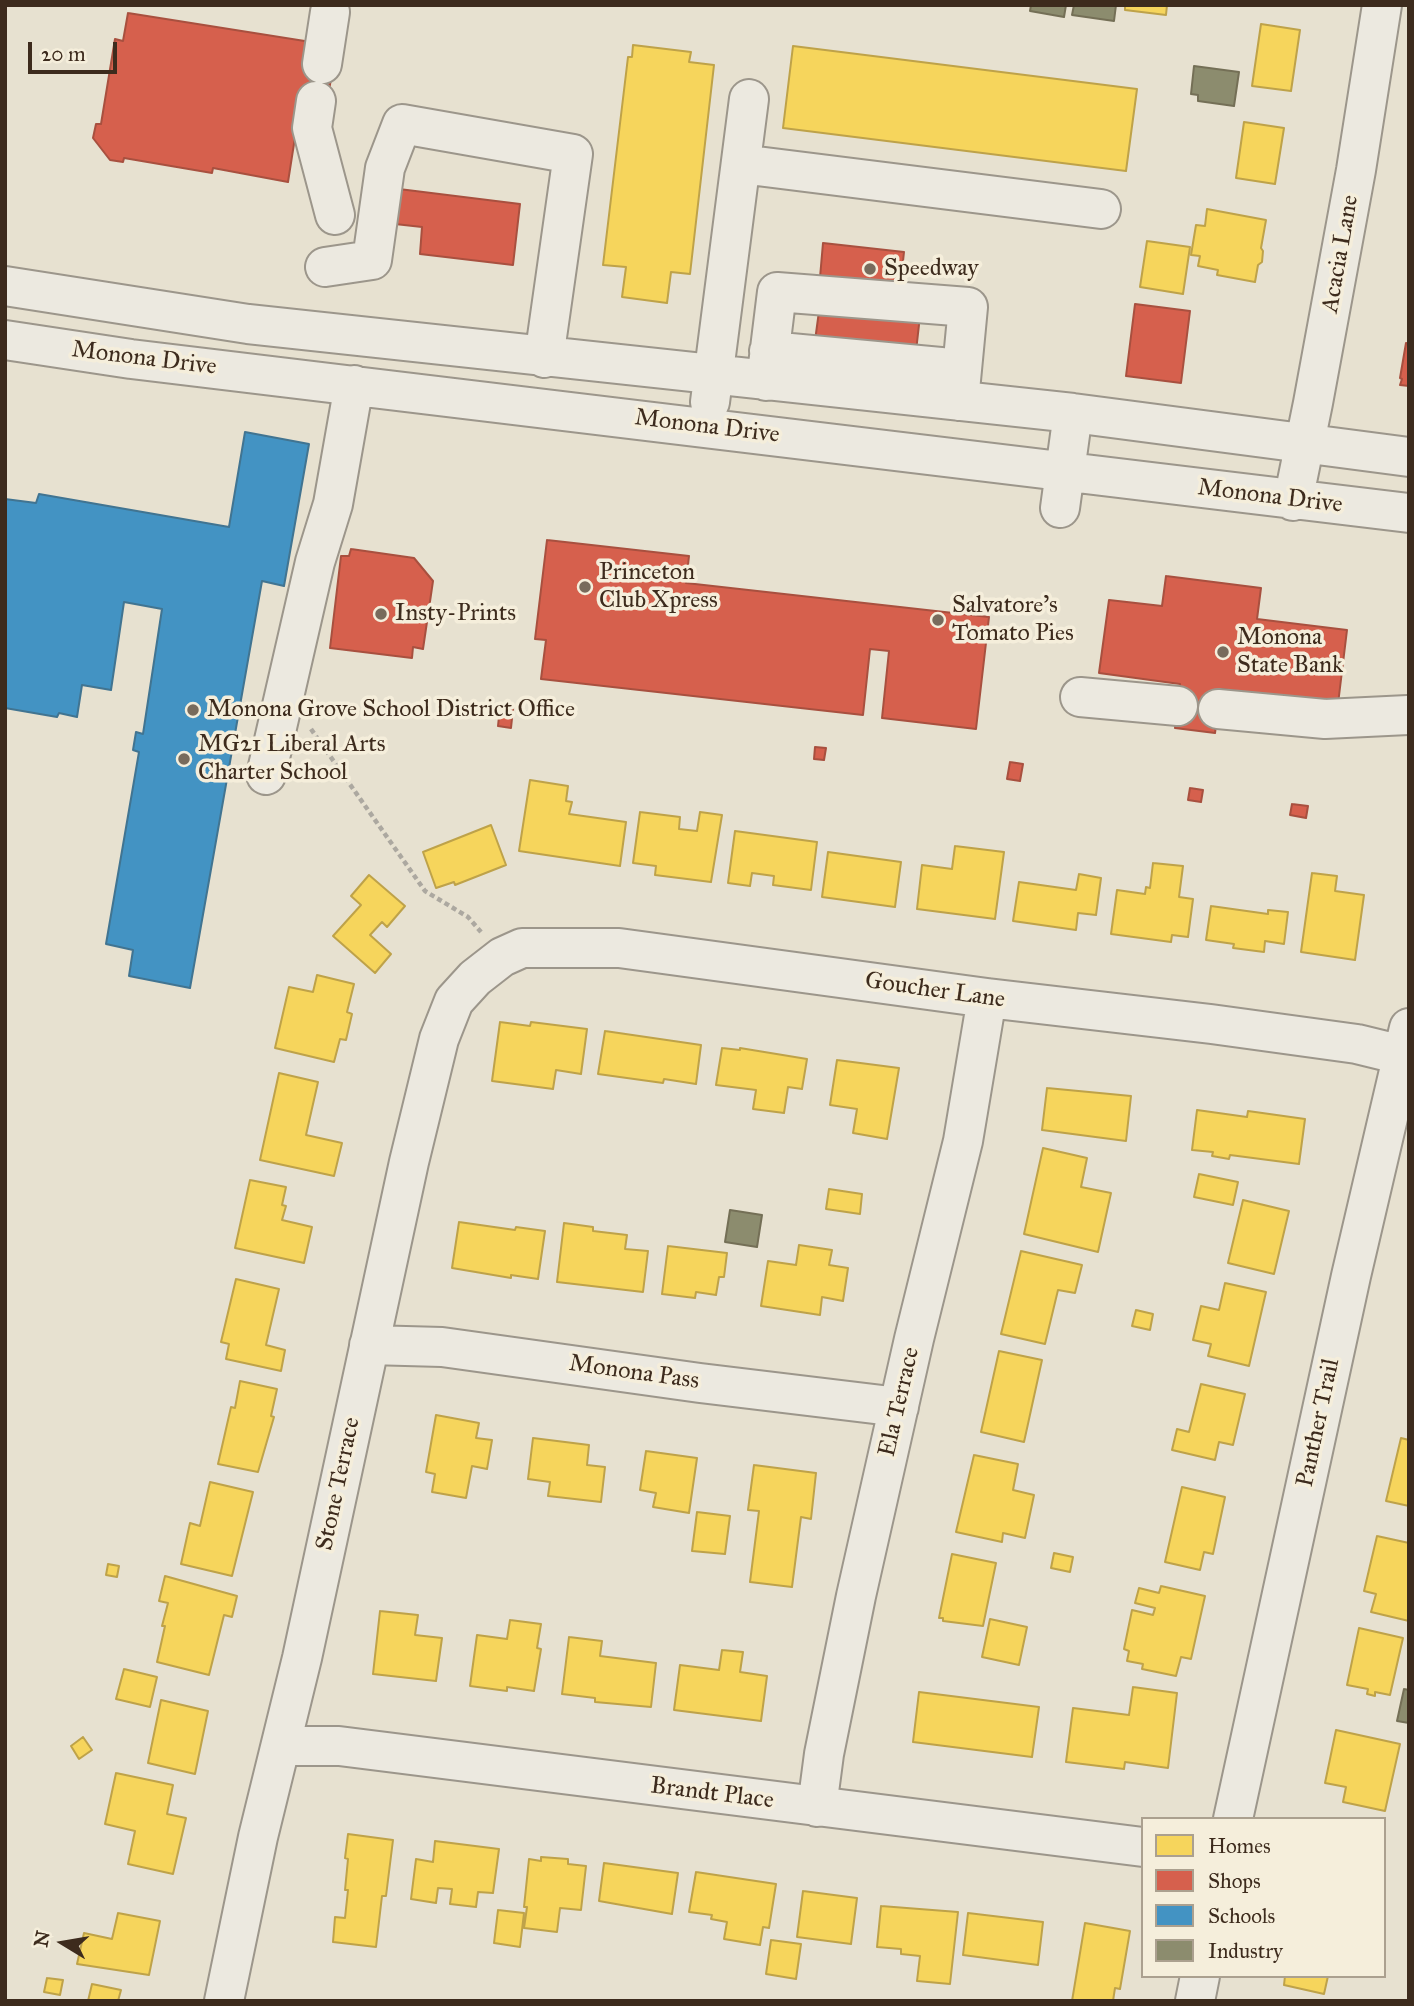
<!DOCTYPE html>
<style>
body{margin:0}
#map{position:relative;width:1414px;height:2006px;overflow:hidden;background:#e7e1d0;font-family:"IM FELL Great Primer",serif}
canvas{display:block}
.frame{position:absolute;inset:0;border:7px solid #3d2b1d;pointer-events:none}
.legend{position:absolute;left:1141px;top:1817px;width:245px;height:161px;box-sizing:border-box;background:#f5eedb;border:2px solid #aba08f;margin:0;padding:9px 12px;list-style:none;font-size:21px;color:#3d2b1d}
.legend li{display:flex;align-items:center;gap:14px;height:35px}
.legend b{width:35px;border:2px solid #aba08f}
.north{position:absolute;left:28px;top:1908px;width:70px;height:70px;-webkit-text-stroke:5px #f5eedb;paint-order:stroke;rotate:281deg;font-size:19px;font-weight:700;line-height:28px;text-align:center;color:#3d2b1d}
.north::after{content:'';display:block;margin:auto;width:24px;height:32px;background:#3d2b1d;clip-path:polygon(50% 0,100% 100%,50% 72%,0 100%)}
.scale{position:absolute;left:28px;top:42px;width:89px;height:32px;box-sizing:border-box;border:4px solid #3d2b1d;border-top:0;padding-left:9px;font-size:21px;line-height:24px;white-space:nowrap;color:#3d2b1d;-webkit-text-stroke:5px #f5eedb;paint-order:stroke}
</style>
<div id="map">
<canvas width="1414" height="2006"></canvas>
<div class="frame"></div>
<ul class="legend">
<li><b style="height:19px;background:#f6d55c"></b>Homes</li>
<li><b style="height:19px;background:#d6604d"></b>Shops</li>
<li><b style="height:19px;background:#4393c3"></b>Schools</li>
<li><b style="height:19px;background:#8c8c6e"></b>Industry</li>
</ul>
<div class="north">N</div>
<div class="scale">20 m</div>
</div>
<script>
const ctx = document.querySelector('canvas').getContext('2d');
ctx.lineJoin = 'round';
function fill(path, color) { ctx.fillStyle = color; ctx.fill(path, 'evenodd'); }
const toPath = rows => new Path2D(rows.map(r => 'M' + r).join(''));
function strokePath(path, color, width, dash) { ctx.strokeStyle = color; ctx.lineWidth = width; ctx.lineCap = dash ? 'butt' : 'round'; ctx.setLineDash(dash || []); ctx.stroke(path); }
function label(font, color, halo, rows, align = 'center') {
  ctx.font = font + ' "IM FELL Great Primer",serif'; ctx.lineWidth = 7; ctx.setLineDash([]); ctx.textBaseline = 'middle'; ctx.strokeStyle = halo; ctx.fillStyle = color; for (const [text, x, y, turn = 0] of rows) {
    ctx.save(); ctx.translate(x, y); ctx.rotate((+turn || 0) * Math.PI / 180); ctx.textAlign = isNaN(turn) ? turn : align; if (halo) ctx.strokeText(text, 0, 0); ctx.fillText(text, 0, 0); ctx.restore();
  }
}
const homes = toPath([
 [1125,5,1167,5,1166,15,1125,10,1125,5],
 [1261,24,1300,30,1291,91,1252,86,1261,24],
 [633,45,691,52,689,62,714,65,690,274,671,272,667,303,622,297,626,267,603,265,628,57,632,57,633,45],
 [793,46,1137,89,1126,171,783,128,793,46],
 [1244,122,1284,128,1275,184,1236,178,1244,122],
 [1207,209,1266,220,1261,248,1263,251,1262,262,1258,265,1255,282,1217,275,1218,270,1198,266,1200,256,1191,255,1196,225,1205,226,1207,209],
 [1147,241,1190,247,1183,294,1140,287,1147,241],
 [530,780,568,786,566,801,572,802,569,814,626,822,620,866,519,851,530,780],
 [640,812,680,817,679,829,697,831,700,812,722,815,711,882,655,875,656,866,633,863,640,812],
 [491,825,506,865,455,885,454,882,436,888,423,852,491,825],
 [735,831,817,842,811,890,773,885,774,876,752,873,750,886,728,883,735,831],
 [955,846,1004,852,995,919,917,909,922,865,952,869,955,846],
 [828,852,901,862,895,907,822,897,828,852],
 [1153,863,1183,866,1179,897,1193,899,1188,937,1172,935,1171,942,1111,934,1117,890,1145,894,1146,887,1150,888,1153,863],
 [1312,873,1337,876,1335,891,1364,895,1355,960,1301,952,1312,873],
 [1079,874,1101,878,1096,915,1078,913,1076,930,1013,921,1019,882,1076,890,1079,874],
 [369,875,405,906,387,927,382,922,370,935,391,954,375,973,333,936,361,905,351,896,369,875],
 [1211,906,1268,914,1268,910,1288,912,1284,944,1265,941,1264,952,1233,948,1234,944,1206,940,1211,906],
 [317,975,354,984,347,1012,352,1014,346,1040,340,1039,334,1062,275,1048,289,987,313,992,317,975],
 [500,1022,530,1026,531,1022,587,1029,581,1074,556,1070,553,1089,492,1081,500,1022],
 [605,1031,701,1045,696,1084,664,1079,663,1083,598,1074,605,1031],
 [722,1048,740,1050,740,1048,807,1059,802,1089,788,1087,784,1113,753,1109,756,1090,716,1085,722,1048],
 [837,1060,899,1068,887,1139,853,1133,857,1109,830,1105,837,1060],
 [279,1073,318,1082,306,1135,342,1143,334,1176,260,1160,279,1073],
 [1047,1088,1131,1096,1126,1141,1042,1130,1047,1088],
 [1197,1110,1247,1117,1248,1111,1305,1119,1299,1164,1230,1155,1229,1159,1212,1156,1213,1152,1192,1150,1197,1110],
 [1043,1148,1087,1158,1081,1187,1111,1193,1098,1252,1024,1234,1043,1148],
 [1199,1174,1238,1182,1233,1205,1194,1197,1199,1174],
 [250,1180,286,1187,282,1205,286,1206,282,1220,312,1227,304,1263,235,1248,250,1180],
 [829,1189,862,1194,860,1214,826,1209,829,1189],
 [1243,1200,1289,1211,1274,1274,1228,1263,1243,1200],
 [459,1222,515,1230,516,1227,545,1231,538,1279,511,1275,511,1278,452,1268,459,1222],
 [564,1223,593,1227,593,1231,627,1235,625,1249,648,1251,643,1292,557,1282,564,1223],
 [799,1245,832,1250,829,1265,848,1268,843,1301,822,1297,820,1315,761,1306,768,1261,796,1265,799,1245],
 [668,1246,727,1253,724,1277,719,1277,716,1295,696,1292,695,1298,662,1294,668,1246],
 [1021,1251,1082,1265,1075,1293,1058,1290,1045,1344,1001,1334,1021,1251],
 [236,1279,279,1289,266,1345,285,1350,281,1371,226,1359,229,1344,221,1342,236,1279],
 [1225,1283,1266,1292,1249,1366,1208,1356,1211,1344,1193,1340,1201,1306,1219,1310,1225,1283],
 [1136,1310,1153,1314,1150,1330,1132,1326,1136,1310],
 [999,1351,1042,1360,1024,1442,981,1432,999,1351],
 [240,1381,277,1389,271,1416,274,1417,258,1472,218,1464,231,1407,235,1408,240,1381],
 [1201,1384,1245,1394,1233,1445,1219,1442,1215,1460,1172,1450,1177,1429,1189,1432,1201,1384],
 [436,1415,479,1423,476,1438,492,1440,487,1469,472,1466,466,1498,432,1492,435,1474,426,1472,436,1415],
 [533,1438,589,1445,587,1465,605,1467,601,1502,548,1496,550,1482,528,1479,533,1438],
 [1401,1438,1409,1440,1409,1506,1386,1501,1401,1438],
 [646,1451,697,1458,689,1513,653,1507,656,1493,640,1490,646,1451],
 [974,1455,1018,1464,1013,1490,1034,1495,1025,1538,1003,1533,1002,1542,956,1532,974,1455],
 [754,1465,816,1473,811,1519,801,1517,792,1587,750,1582,759,1511,748,1510,754,1465],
 [210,1482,253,1492,232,1576,181,1564,190,1523,200,1526,210,1482],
 [1182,1487,1225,1497,1213,1554,1204,1552,1200,1570,1165,1562,1182,1487],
 [697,1512,730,1516,725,1554,692,1551,697,1512],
 [1377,1536,1409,1543,1409,1621,1371,1612,1376,1594,1364,1591,1377,1536],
 [1054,1553,1073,1557,1070,1572,1051,1568,1054,1553],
 [952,1554,996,1563,983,1626,943,1621,943,1618,939,1618,952,1554],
 [108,1564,119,1566,117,1577,106,1575,108,1564],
 [165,1576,237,1596,232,1617,224,1615,209,1675,157,1662,165,1626,162,1626,168,1603,159,1601,165,1576],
 [1161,1586,1205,1596,1191,1659,1181,1657,1176,1676,1142,1669,1143,1664,1127,1661,1129,1651,1124,1649,1132,1610,1153,1615,1155,1608,1135,1603,1139,1588,1159,1593,1161,1586],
 [380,1611,418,1615,415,1635,442,1638,436,1681,373,1674,380,1611],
 [990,1619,1027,1627,1019,1665,982,1657,990,1619],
 [510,1620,541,1624,537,1648,541,1649,534,1691,507,1687,507,1691,470,1686,477,1635,507,1639,510,1620],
 [1359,1628,1403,1638,1390,1695,1375,1692,1375,1696,1367,1694,1368,1689,1347,1685,1359,1628],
 [569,1637,602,1641,600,1656,656,1663,651,1707,595,1702,595,1698,562,1694,569,1637],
 [722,1650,743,1652,740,1672,767,1676,761,1721,674,1710,680,1665,719,1670,722,1650],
 [124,1669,157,1677,150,1707,116,1699,124,1669],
 [1133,1687,1177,1693,1168,1768,1125,1762,1124,1769,1066,1762,1073,1708,1129,1715,1133,1687],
 [919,1692,1039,1707,1032,1757,913,1742,919,1692],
 [161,1700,208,1711,195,1774,148,1763,161,1700],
 [1336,1730,1400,1744,1385,1811,1343,1802,1346,1787,1325,1783,1336,1730],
 [83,1737,92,1750,79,1759,71,1746,83,1737],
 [116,1773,173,1785,167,1814,186,1818,173,1874,128,1864,135,1831,105,1824,116,1773],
 [348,1834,393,1840,386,1896,382,1896,376,1947,333,1942,335,1917,345,1918,348,1890,345,1890,348,1859,345,1858,348,1834],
 [435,1841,499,1849,493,1893,478,1892,476,1907,450,1904,452,1889,438,1888,436,1903,411,1899,416,1859,433,1862,435,1841],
 [541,1857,568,1859,568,1864,586,1866,581,1910,560,1908,557,1932,524,1928,527,1907,524,1907,529,1859,541,1861,541,1857],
 [604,1863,678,1873,672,1914,599,1901,604,1863],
 [696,1872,776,1884,769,1928,763,1927,760,1945,724,1939,727,1922,711,1919,712,1915,689,1912,696,1872],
 [803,1891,857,1898,851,1944,797,1937,803,1891],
 [881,1906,958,1912,950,1984,917,1981,920,1956,901,1954,901,1949,877,1947,881,1906],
 [498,1910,524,1913,520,1947,494,1943,498,1910],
 [118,1913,160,1921,149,1975,77,1964,84,1933,112,1939,118,1913],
 [968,1913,1043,1922,1038,1965,963,1955,968,1913],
 [1085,1923,1130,1931,1120,1989,1115,1988,1113,2001,1072,2001,1085,1923],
 [771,1940,801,1944,796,1979,766,1974,771,1940],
 [1285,1976,1328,1976,1324,1994,1284,1985,1285,1976],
 [47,1978,63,1980,60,1995,44,1992,47,1978],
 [92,1984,121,1990,118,2001,88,2001,92,1984]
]);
fill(homes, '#f6d55c');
strokePath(homes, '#bea249', 2);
const shops = toPath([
 [128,13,311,42,333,66,327,103,301,99,288,182,213,168,212,173,124,158,123,162,110,160,93,138,96,124,101,124,115,39,123,41,128,13],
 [399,189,520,204,513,265,420,254,422,227,395,224,399,189],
 [823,243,904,252,899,298,819,289,823,243],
 [820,304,920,316,915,360,814,348,820,304],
 [1135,304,1190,311,1181,383,1126,376,1135,304],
 [1406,343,1409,344,1409,386,1400,385,1402,379,1400,378,1406,343],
 [547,540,689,556,686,583,989,617,976,729,882,718,889,651,870,649,863,715,541,679,546,640,535,639,547,540],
 [351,549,414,558,433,581,423,649,413,647,412,658,330,648,341,556,349,556,351,549],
 [1166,576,1261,588,1257,619,1347,630,1338,704,1221,689,1215,733,1175,728,1180,684,1099,673,1109,600,1162,606,1166,576],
 [500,707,513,709,511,728,498,726,500,707],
 [815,747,826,748,824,760,814,759,815,747],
 [1010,762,1023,764,1020,781,1007,779,1010,762],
 [1190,788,1203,790,1201,802,1188,800,1190,788],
 [1292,804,1308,806,1306,818,1290,815,1292,804]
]);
fill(shops, '#d6604d');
strokePath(shops, '#a8503f', 2);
const schools = toPath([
 [245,432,309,444,284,586,262,581,190,988,129,976,133,950,106,944,139,752,133,750,136,732,143,734,162,609,124,602,111,690,82,685,77,717,59,713,57,717,5,708,5,499,36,503,39,494,229,527,245,432]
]);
fill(schools, '#4393c3');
strokePath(schools, '#417491', 2);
const industry = toPath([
 [1031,5,1066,5,1064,17,1030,11,1031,5],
 [1074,5,1116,5,1114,21,1072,15,1074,5],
 [1194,66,1239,72,1234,106,1198,101,1198,95,1191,94,1194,66],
 [730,1210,762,1215,757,1247,725,1242,730,1210],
 [1404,1689,1409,1690,1409,1723,1397,1721,1404,1689]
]);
fill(industry, '#8c8c6e');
strokePath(industry, '#746f56', 2);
const minor = toPath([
 [322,64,330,12],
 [316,101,312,128,335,215],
 [741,164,1101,209],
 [325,267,372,260,385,168,402,124,573,154,544,358],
 [5,286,248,324,1073,413,1409,457],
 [5,340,131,359,1409,513],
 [769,351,962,369],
 [766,381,777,292,968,307,959,401],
 [710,402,749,99],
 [1293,501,1313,403,1356,170,1382,5],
 [1060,508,1073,413],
 [1080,697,1178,706],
 [1218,709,1325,719,1408,715],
 [266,775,315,562,333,504,354,385],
 [369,1345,442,1347,700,1383,899,1407],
 [282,1746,339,1746,1143,1847],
 [817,1807,824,1754,856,1596,914,1339,963,1141,987,998],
 [1233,1819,1351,1276,1409,1028],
 [224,2001,258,1837,302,1658,409,1162,439,1039,454,1001,475,978,502,957,522,948,619,948,987,998,1211,1024,1357,1044,1402,1055],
 [1195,2001,1200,1976]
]);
strokePath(minor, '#9c968b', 42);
strokePath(toPath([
 [311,729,425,891,468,917,481,932]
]), '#aca8a0', 4.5, [5, 3.5]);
strokePath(minor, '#ece9e0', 38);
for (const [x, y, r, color] of [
 [870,269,7,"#786b5c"],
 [585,587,7,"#786b5c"],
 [381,614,7,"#786b5c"],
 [938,620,7,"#786b5c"],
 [1223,652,7,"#786b5c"],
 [193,710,7,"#786b5c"],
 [184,759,7,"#786b5c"]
]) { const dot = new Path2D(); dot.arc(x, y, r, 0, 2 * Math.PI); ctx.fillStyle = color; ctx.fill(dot); strokePath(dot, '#f5eedb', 2.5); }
label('24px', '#3d2b1d', '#f5eedb', [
 ["Acacia Lane",1341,254,-80],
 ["Monona Drive",144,359,7],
 ["Monona Drive",707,427,7],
 ["Monona Drive",1270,497,7],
 ["Goucher Lane",935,991,8],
 ["Monona Pass",634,1373,8],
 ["Ela Terrace",900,1402,-77],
 ["Panther Trail",1319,1423,-78],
 ["Stone Terrace",339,1484,-78],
 ["Brandt Place",712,1794,7]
]);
label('24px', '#3d2b1d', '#f5eedb', [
 ["Speedway",884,269],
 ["Princeton",599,573],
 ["Club Xpress",599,601],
 ["Salvatore's",952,606],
 ["Tomato Pies",952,634],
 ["Insty-Prints",395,614],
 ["Monona",1237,638],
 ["State Bank",1237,666],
 ["Monona Grove School District Office",207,710],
 ["MG21 Liberal Arts",198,745],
 ["Charter School",198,773]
], 'left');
</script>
